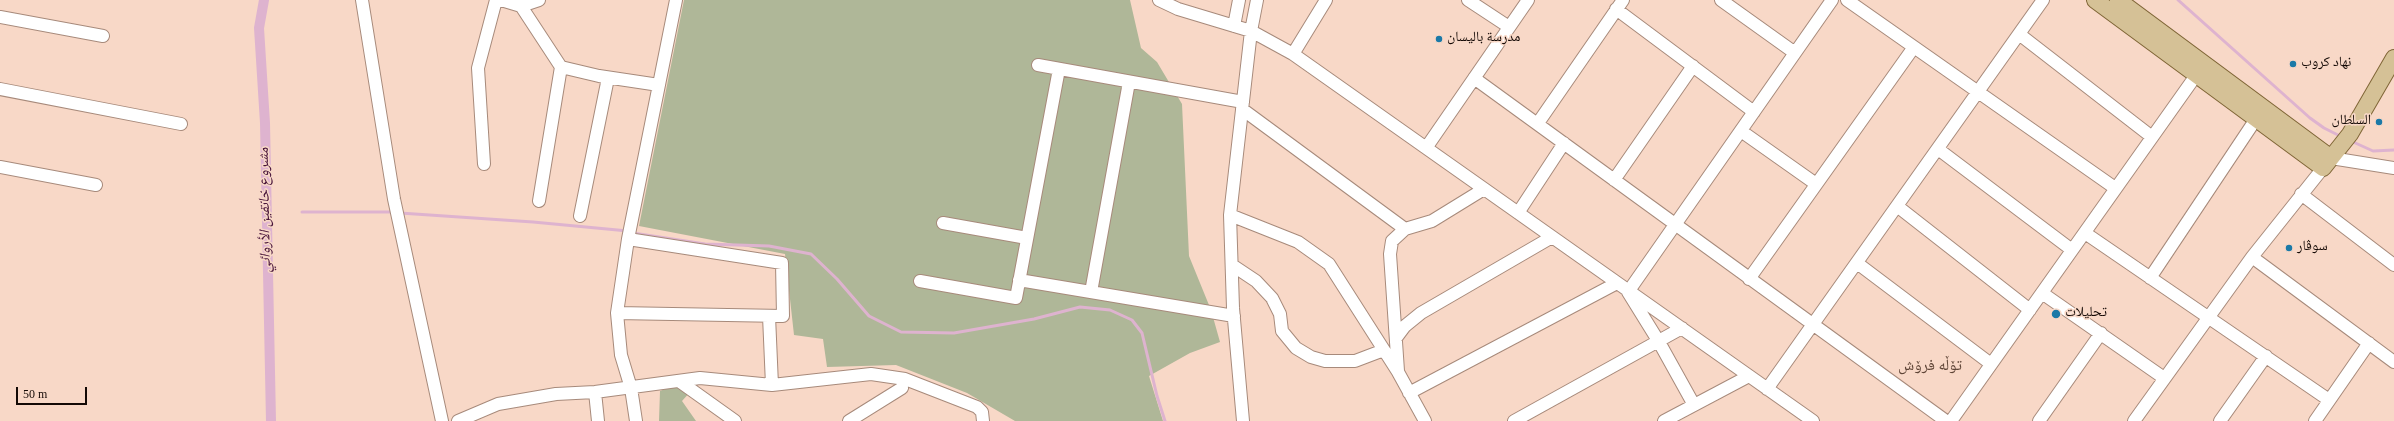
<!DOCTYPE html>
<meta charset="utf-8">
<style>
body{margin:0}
#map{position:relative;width:2394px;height:421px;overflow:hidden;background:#f8d8c7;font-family:Georgia,serif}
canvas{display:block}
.scale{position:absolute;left:16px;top:387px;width:71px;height:18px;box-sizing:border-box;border:2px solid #140905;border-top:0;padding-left:5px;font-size:12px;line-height:14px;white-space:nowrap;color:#140905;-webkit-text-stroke:3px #f8d8c7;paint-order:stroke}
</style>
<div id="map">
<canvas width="2394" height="421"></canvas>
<div class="scale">50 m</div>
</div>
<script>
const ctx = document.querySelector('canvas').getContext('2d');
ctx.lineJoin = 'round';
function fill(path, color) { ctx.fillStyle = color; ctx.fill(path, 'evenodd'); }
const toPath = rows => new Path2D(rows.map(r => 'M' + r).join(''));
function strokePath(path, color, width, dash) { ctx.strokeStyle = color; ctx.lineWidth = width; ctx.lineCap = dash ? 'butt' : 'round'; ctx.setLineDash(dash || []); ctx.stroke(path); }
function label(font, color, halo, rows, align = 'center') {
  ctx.font = font + ' Georgia,"Noto Naskh Arabic",serif'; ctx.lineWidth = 3; ctx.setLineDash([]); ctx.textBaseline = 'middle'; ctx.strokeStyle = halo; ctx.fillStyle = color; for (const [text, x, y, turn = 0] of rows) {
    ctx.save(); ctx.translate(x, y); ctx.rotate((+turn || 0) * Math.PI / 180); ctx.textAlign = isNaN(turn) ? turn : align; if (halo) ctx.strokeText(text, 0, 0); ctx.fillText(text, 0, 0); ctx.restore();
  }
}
fill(toPath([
 [684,0,1130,0,1141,48,1157,62,1182,104,1189,256,1211,310,1220,342,1190,353,1149,376,1163,421,1015,421,967,393,896,365,827,367,823,339,794,335,785,254,639,226],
 [681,383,691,391,682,401,696,421,659,421,660,391]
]), '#afb798');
strokePath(toPath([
 [2178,0,2310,118,2324,128,2342,137],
 [2351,141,2373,151,2394,150],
 [302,212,394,212],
 [400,213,533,222,628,231],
 [633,233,705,244,769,246,811,254,837,279,869,316,901,332,954,333,1034,319,1080,307,1110,310,1132,320,1142,333,1157,396,1165,421]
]), '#deb3cf', 3);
strokePath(toPath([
 [264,0,259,28,265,123,271,421]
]), '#deb3cf', 10);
const minor = toPath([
 [362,0,394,199,442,421],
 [501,0,521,6,561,67,599,76,659,85],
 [1159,0,1178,9,1251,31,1293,54,1813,421],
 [1468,0,1509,27],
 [1721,0,1795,53],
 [1847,0,2115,188],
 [521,6,539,0],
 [1616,9,1754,112],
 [0,17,103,36],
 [1234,26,1239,0],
 [2019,34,2152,137],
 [1293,54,1326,0],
 [1038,65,1243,102],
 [1474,78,1946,421],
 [0,89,181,124],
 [1242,109,1405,229],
 [1538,123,1623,0],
 [1741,131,1816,184],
 [1426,148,1528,0],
 [1938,149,2072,250],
 [2331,158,2394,168],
 [484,164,478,68,496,0],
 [0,167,96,185],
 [1614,180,1693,66],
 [2301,194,2394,265],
 [539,201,561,67],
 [1897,206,2030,310],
 [1518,213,1564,143],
 [1230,215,1298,242,1329,264,1398,372,1425,421],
 [580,216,608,78],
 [943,223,1027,238],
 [2085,233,2329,400],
 [2252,257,2394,362],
 [1857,263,1991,364],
 [1232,265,1256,281,1272,298,1280,314,1282,331,1296,348,1311,357,1325,361,1355,361,1384,350],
 [2150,278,2256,119],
 [1749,279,1914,47],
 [1019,280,1234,316],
 [920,281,1016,298,1059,69],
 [1091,292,1129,82],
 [2042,293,2164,378],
 [617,313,783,316,782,263,628,239],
 [769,316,772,385],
 [1396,338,1405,326,1421,313,1552,237],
 [1398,371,1390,254,1392,241,1405,229,1432,221,1484,189],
 [679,381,735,421],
 [1767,389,2043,0],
 [595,392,598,421],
 [1409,393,1617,283],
 [1694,405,1659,342,1628,292,1832,0],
 [458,421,498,404,556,394,595,392,700,378,772,385,871,374,905,379,977,407,982,412,983,421],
 [636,421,631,388,621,355,617,313,628,239,676,0],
 [849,421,902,388],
 [1243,421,1233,308,1230,215,1251,31,1257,0],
 [1514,421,1682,328],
 [1664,421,1749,376],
 [1951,421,2197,74],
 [2039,421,2101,333],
 [2134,421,2252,257,2323,168],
 [2220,421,2266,356],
 [2315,421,2369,343]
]);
const major = toPath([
 [2095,0,2323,168,2350,134,2394,58],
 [2118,0,2331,158]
]);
strokePath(minor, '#a78a7b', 14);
strokePath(major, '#7f6536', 18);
strokePath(minor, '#fff', 12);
strokePath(major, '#d5c196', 16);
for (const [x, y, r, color] of [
 [1439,39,4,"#1b79a7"],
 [2293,64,4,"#1b79a7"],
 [2379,122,4,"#1b79a7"],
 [2289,248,4,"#1b79a7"],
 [2056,314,5,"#1b79a7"]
]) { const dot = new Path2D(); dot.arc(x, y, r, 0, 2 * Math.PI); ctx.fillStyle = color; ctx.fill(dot); strokePath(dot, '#f8d8c7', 1.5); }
label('14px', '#140905', '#f8d8c7', [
 ["مدرسة بالیسان",1447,39],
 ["نهاد كروب",2301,64],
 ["السلطان",2371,122,"right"],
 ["سوڤار",2297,248],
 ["تحلیلات",2065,314]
], 'left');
label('italic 15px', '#48143a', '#f8d8c7', [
 ["مشروع خانقين الأروائي",267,210,-91]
]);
label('16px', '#5f4537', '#f8d8c7', [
 ["تۆڵە فرۆش",1930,368]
]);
</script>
